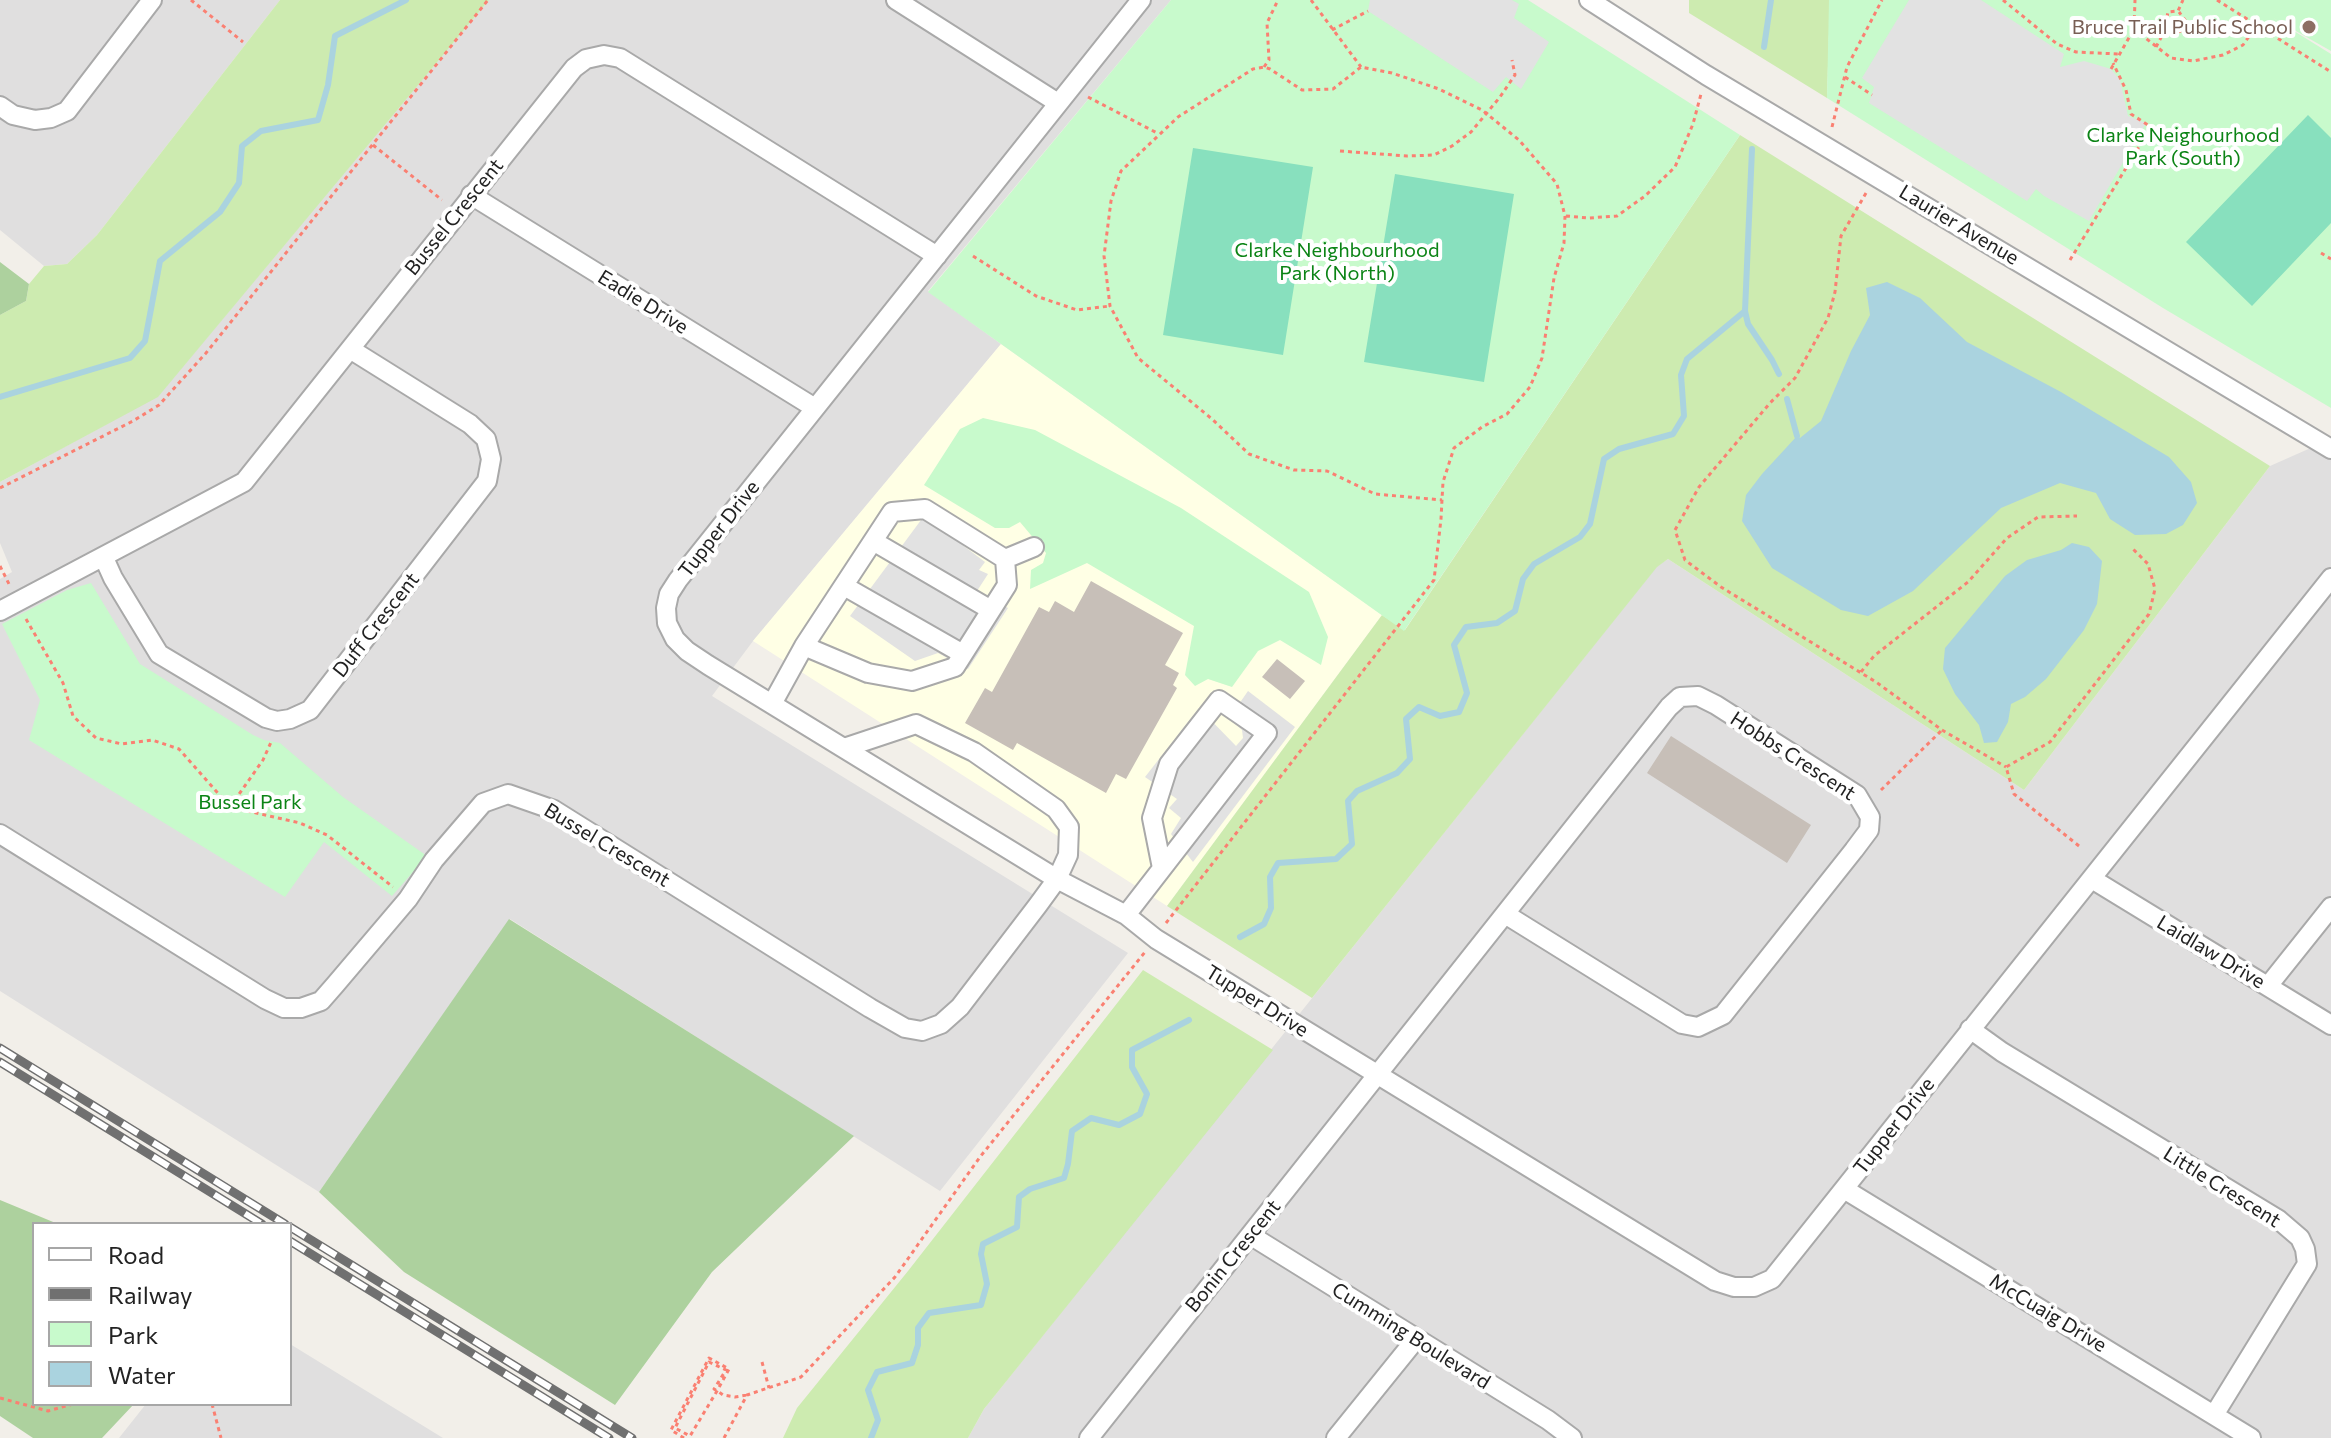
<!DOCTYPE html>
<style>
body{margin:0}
#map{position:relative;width:2331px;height:1438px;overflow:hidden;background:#f2efe9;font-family:Commissioner,sans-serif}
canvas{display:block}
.legend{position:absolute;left:32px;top:1222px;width:260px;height:184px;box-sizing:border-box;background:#fff;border:2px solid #a7a7a7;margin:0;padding:10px 14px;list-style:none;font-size:24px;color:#222}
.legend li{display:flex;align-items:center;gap:16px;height:40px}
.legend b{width:40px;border:2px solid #a7a7a7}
</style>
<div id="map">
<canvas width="2331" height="1438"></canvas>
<ul class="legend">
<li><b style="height:10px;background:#fff"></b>Road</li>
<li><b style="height:10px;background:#707070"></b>Railway</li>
<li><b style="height:22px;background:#c8facc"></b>Park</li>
<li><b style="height:22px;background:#aad3df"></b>Water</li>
</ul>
</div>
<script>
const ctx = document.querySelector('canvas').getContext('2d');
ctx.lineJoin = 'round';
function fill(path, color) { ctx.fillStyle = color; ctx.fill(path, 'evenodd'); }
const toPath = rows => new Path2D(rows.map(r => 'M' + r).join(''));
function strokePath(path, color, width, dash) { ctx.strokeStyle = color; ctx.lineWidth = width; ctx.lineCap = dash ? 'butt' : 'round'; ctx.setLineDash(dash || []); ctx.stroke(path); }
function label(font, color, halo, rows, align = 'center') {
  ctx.font = font + ' Commissioner,sans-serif'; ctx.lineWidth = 8; ctx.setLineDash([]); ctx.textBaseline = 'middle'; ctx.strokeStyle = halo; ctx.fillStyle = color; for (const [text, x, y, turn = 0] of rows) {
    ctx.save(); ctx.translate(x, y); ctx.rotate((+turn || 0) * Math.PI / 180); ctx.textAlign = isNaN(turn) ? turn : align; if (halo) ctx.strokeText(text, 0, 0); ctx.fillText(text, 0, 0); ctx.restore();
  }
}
fill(toPath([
 [0,0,280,0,97,235,67,264,44,266,0,230],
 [489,0,1171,0,928,291,1001,344,753,641,712,696,1128,953,940,1191,510,919,319,1192,0,991,0,579,12,572,0,543,0,482,158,396],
 [2331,439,2331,1438,968,1438,984,1409,1657,566,1668,559,2024,790,2270,466],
 [290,1344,443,1438,119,1438,146,1404,290,1404]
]), '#e0dfdf');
fill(toPath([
 [1001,344,1382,615,1167,906,753,641]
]), '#ffffe5');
fill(toPath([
 [280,0,489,0,158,397,0,482,0,315,26,301,29,284,44,266,67,264,97,235],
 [1689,0,1830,0,1827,98,1689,13],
 [1740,135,2270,466,2024,790,1668,559,1657,567,1312,998,1167,906,1382,615,1405,630],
 [1143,970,1273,1050,984,1409,968,1438,783,1438,797,1408,908,1271]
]), '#cdebb0');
fill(toPath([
 [0,262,29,284,26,301,0,315],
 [509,919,854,1136,712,1272,615,1405,404,1272,319,1192],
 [0,1200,58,1224,34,1224,34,1404,134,1404,102,1438,33,1438,0,1416]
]), '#add19e');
fill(toPath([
 [1171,0,1528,0,1740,135,1404,631,928,292],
 [1829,0,2331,0,2331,51,2273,18,2331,54,2331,408,2163,308,1827,98],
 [983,418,1035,430,1181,508,1309,592,1328,637,1321,665,1280,640,1258,651,1232,687,1208,679,1195,686,1185,675,1194,626,1087,563,1030,589,1031,570,1043,563,1046,553,1020,522,1009,528,995,528,924,485,960,429],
 [91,583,140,664,253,735,264,740,280,743,343,797,427,856,392,896,324,842,285,897,29,740,40,700,2,624,67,590]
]), '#c8facc');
fill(toPath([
 [2308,115,2331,138,2331,223,2252,306,2186,242],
 [1193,148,1313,167,1283,355,1163,335],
 [1395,174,1514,194,1484,382,1364,362]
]), '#88e0be');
fill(toPath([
 [1370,0,1512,0,1519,4,1514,18,1549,42,1521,89,1506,77,1493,92,1368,11],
 [1909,0,1981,0,2064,54,2060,67,2084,61,2111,69,2120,80,2128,116,2146,123,2089,221,2044,196,2036,189,2027,201,1869,103,1874,87,1862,78],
 [924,516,985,562,979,570,988,574,977,591,1008,608,968,669,938,653,915,661,850,616],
 [1248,691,1295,727,1193,862,1171,834,1181,818,1169,808,1177,799,1145,777,1199,708,1236,746,1243,738,1242,730,1210,702,1239,704]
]), '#e2e2e2');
fill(toPath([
 [1887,282,1920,298,1967,342,2061,392,2169,457,2191,482,2197,503,2183,525,2166,534,2135,535,2110,519,2096,493,2060,483,2001,508,1913,591,1868,616,1841,610,1772,568,1742,521,1746,495,1762,474,1797,436,1800,438,1821,421,1851,351,1870,315,1866,288],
 [2072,543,2089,547,2102,561,2097,604,2084,630,2046,679,2025,697,2011,704,2008,722,1997,742,1984,743,1979,725,1955,694,1943,669,1945,648,2005,576,2027,560,2061,550]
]), '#aad3df');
strokePath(toPath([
 [1764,47,1771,0],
 [1752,149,1745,311,1748,324,1772,360,1779,374],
 [0,397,130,358,145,341,160,261,220,212,239,183,242,146,261,131,318,120,328,85,335,36,406,0],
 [1787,399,1797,436],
 [1240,937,1264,924,1271,908,1270,877,1278,863,1336,859,1352,844,1348,801,1357,791,1397,773,1410,759,1406,719,1419,707,1440,716,1459,712,1467,693,1454,645,1466,627,1497,623,1515,611,1523,579,1534,564,1580,537,1590,524,1604,459,1619,449,1673,434,1684,416,1681,375,1687,359,1745,311],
 [871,1438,878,1420,868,1390,877,1372,912,1363,918,1345,918,1328,929,1313,981,1305,987,1284,981,1254,983,1244,1017,1227,1019,1197,1030,1189,1064,1178,1068,1164,1072,1131,1091,1118,1119,1125,1140,1114,1147,1094,1132,1067,1132,1050,1189,1020]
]), '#aad3df', 6);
fill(toPath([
 [1091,581,1183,633,1165,665,1179,673,1173,685,1177,688,1126,779,1116,774,1106,793,1017,743,1013,750,965,723,985,688,992,692,1039,607,1049,612,1055,601,1074,612],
 [1277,659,1305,681,1290,699,1262,677],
 [1671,736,1811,825,1787,863,1647,773]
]), '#c7bfb8');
const minor = toPath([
 [896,0,1058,103],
 [1141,0,678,580,669,594,666,608,667,623,675,639,687,651,708,665,1057,879,1126,915,1156,939,1715,1281,1734,1287,1754,1287,1772,1279,2331,578],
 [1589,0,1706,75,2331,449],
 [0,106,13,115,35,120,51,118,67,111,152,0],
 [471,195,815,408],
 [873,541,991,610],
 [104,558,113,578,159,654,266,718,277,721,290,719,310,710,487,481,491,459,486,439,470,424,350,349],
 [844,586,963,654],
 [0,611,244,482,574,68,586,59,604,55,620,58,937,256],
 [804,646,868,673,912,681,955,667,1007,585,1005,559],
 [772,704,804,646,892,512,925,509,1005,559,1034,547],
 [0,834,265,999,284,1008,301,1008,321,1001,335,985,408,899,434,860,483,803,508,794,554,810,870,1008,905,1028,922,1031,941,1024,960,1007,1038,905,1057,879,1068,855,1069,827,1056,809,974,752,916,724,844,748],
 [2092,879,2331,1025],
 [1126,915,1267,733,1219,700,1169,764,1152,818,1162,868],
 [2268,986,2331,907],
 [1970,1029,2002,1052,2279,1220,2300,1238,2305,1249,2307,1264,2214,1415],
 [1844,1189,2251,1438],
 [1250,1235,1548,1420,1572,1438],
 [1089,1438,1669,707,1680,697,1698,696,1716,705,1857,795,1870,817,1869,830,1854,850,1723,1015,1698,1027,1682,1024,1505,914],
 [1336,1438,1416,1339]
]);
strokePath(minor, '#a9a9a9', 22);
strokePath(toPath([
 [191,0,243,42],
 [1311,0,1361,67],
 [2003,0,2057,44,2076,52,2119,54],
 [2217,0,2331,72],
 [2134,29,2171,58,2193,61,2223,55,2243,45,2257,25],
 [1332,30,1368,11],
 [2164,32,2172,35,2187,28,2185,20,2179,12],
 [2156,47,2164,32,2168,12,2178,11,2183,0],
 [1264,67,1269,60,1267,23,1278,0],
 [2111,69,2134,29,2135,0],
 [1845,77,1872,95],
 [1088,97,1159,134],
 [1832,127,1847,67,1882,0],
 [373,145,442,200],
 [1340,151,1407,156,1434,155,1452,146,1471,132,1500,97,1515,75,1512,60],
 [1866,193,1841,236,1835,292,1828,318,1795,378,1770,403,1699,487,1675,530,1685,560,1721,587,1876,682,1942,730,2006,767],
 [1566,216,1589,218,1617,216,1645,196,1675,167,1693,124,1701,94],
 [2321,253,2331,259],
 [973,256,1036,296,1077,310,1110,306],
 [2070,260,2151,127,2131,114,2126,90,2113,63],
 [0,488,133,421,159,405,206,353,488,0],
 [0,566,9,584],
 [26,619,63,683,73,716,96,738,122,744,152,740,179,749,230,807,300,823,327,835,393,887],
 [1861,672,1874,656,1968,582,2007,538,2038,517,2077,516],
 [1881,790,1942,730],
 [230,807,263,760,272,740],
 [2079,846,2014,794,2006,767,2050,742,2149,614,2155,589,2148,564,2133,549],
 [1166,923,1434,580,1441,519,1442,500,1443,482,1454,448,1482,427,1507,414,1530,387,1542,358,1554,278,1564,243,1565,216,1557,184,1519,140,1482,110,1439,89,1392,73,1361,67,1333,89,1302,90,1270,69,1264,67,1253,69,1178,117,1121,171,1111,201,1104,256,1110,306,1138,358,1212,419,1249,454,1294,470,1327,471,1375,494,1442,500],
 [762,1362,769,1388],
 [0,1398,48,1411,73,1404],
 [212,1404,221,1438],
 [684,1438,671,1430,709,1358,729,1369,717,1391,690,1436,675,1428,709,1362,726,1370,714,1389,717,1391,719,1392,723,1395,735,1397,747,1395],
 [724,1438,747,1395,801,1377,895,1277,980,1157,1145,952]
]), '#fa8072', 3, [4, 4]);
strokePath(minor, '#fff', 18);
const rail = toPath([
 [0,1048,285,1224],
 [0,1062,262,1224],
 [290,1227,632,1438],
 [290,1241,609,1438]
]);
strokePath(rail, '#707070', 9);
strokePath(rail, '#fff', 6, [18]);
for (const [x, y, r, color] of [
 [2309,27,8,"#8d6e63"]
]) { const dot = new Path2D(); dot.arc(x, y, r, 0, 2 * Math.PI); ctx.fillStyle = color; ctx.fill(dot); strokePath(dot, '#fff', 3); }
label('20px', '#785e54', '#fff', [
 ["Bruce Trail Public School",2293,27]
], 'right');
label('20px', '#0c8416', '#fff', [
 ["Clarke Neighourhood",2183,135],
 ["Park (South)",2183,158],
 ["Clarke Neighbourhood",1337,250],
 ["Park (North)",1337,273],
 ["Bussel Park",250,802]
]);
label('20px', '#222', '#fff', [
 ["Bussel Crescent",454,217,-51],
 ["Laurier Avenue",1959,225,31],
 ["Eadie Drive",643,302,32],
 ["Tupper Drive",719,529,-52],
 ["Duff Crescent",376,625,-52],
 ["Hobbs Crescent",1793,756,33],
 ["Bussel Crescent",607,845,31],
 ["Laidlaw Drive",2211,952,31],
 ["Tupper Drive",1257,1001,32],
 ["Tupper Drive",1894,1126,-52],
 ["Little Crescent",2222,1187,32],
 ["Bonin Crescent",1233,1256,-51],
 ["McCuaig Drive",2048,1313,31],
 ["Cumming Boulevard",1411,1336,32]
]);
</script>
